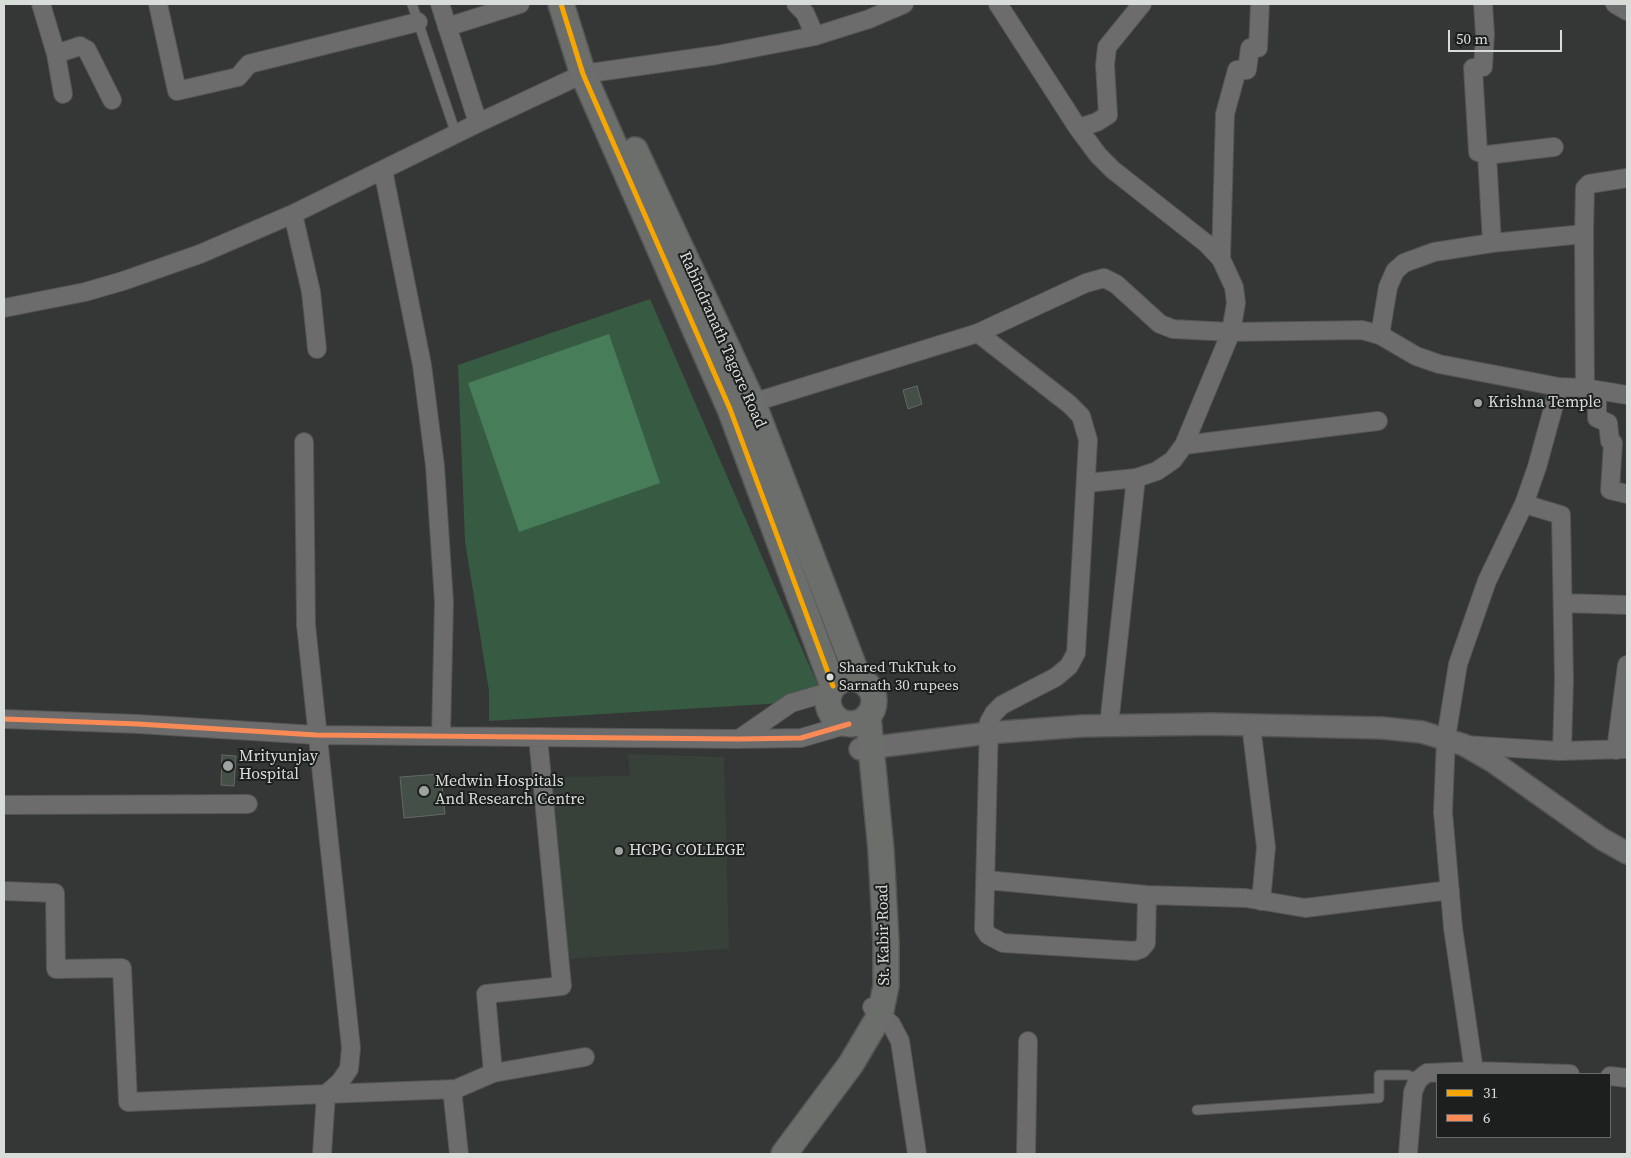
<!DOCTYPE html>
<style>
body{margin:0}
#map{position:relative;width:1631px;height:1158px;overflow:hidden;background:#343735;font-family:"Source Serif 4",serif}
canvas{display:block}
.frame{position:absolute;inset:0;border:5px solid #d9ddda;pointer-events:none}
.legend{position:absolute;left:1436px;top:1073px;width:175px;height:65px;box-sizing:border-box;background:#1c1f1d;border:1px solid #686b69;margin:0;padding:6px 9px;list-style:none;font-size:15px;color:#d9ddda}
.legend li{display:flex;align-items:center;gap:10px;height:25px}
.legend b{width:25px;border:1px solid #686b69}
.scale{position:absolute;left:1448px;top:30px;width:114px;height:22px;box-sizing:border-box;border:2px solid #d9ddda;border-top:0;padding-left:6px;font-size:15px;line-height:18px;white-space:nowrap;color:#d9ddda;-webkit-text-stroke:4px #1c1f1d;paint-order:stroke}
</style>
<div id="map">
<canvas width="1631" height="1158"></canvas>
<div class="frame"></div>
<ul class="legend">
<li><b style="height:6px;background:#f7a600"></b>31</li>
<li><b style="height:6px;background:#f98a56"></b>6</li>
</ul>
<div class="scale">50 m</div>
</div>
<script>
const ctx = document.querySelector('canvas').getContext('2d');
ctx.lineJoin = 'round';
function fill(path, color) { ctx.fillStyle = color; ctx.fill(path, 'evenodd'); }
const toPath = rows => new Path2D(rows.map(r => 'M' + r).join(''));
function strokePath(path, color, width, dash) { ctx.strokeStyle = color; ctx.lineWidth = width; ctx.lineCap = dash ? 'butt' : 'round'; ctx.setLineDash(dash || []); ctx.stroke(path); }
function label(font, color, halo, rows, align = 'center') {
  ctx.font = font + ' "Source Serif 4",serif'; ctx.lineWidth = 4; ctx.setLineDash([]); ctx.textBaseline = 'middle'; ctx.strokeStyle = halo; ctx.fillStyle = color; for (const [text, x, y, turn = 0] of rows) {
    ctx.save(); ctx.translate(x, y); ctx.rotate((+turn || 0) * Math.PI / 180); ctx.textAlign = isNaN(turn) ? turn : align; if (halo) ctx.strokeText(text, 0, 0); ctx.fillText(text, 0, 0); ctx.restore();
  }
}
fill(toPath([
 [628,754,724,757,729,949,562,959,545,777,630,776]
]), '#37413a');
fill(toPath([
 [650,299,819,688,783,703,489,721,489,691,465,541,458,365]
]), '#375a42');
fill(toPath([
 [609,334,660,483,519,532,468,383]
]), '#477d59');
const building = toPath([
 [917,386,922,404,908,409,903,390,917,386],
 [222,755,236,756,234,786,221,785,222,755],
 [441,774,445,814,404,818,400,777,441,774]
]);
fill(building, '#434f47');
strokePath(building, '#666866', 1);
const service = toPath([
 [412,4,456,134],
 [1197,1110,1379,1098,1379,1075,1408,1075,1418,1080]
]);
const minor = toPath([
 [41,4,56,54,63,94],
 [158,4,177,91,238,77,249,64,418,22],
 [440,4,478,123],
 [796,4,805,13,815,36],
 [998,4,1078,128,1098,155,1113,170,1207,244,1221,259,1234,287,1236,303,1231,332,1184,445,1173,460,1157,471,1136,478,1109,725],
 [1483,4,1485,34,1483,67,1473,68,1478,152,1487,155,1492,243],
 [1615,4,1627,11],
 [447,27,520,4],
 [56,54,80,46,87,50,112,100],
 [1078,128,1097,122,1108,115,1105,65,1107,47,1142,4],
 [1487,155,1554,147],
 [383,170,422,365,435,466,444,602,441,736],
 [293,214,311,292,317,349],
 [1584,234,1585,188,1589,184,1627,178],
 [1221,259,1225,114,1237,70,1247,70,1250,48,1258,48,1260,4],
 [4,308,85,292,123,281,200,254,293,214,478,123,583,74,717,55,815,36,869,19,904,4],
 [978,333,1086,283,1104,278,1116,284,1160,324,1173,329,1231,332,1362,330,1380,335],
 [1559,387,1439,364,1416,356,1380,335,1388,287,1395,271,1404,263,1434,252,1492,243,1584,234,1585,388],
 [1597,390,1597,418,1608,423,1610,441,1613,443,1610,490,1627,494],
 [742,406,978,333,1069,404,1081,416,1088,440,1076,653,1069,666,1056,677,1002,705,994,713,989,722,984,929,988,935,1003,943,1135,951,1141,949,1146,943,1147,895],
 [1184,445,1378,421],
 [1087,483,1136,478],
 [1526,500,1531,506,1561,515,1564,680,1562,751],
 [1563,603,1627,605],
 [4,719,138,724,316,735,739,739,801,738,849,724],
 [1251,725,1266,847,1261,901],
 [739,739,791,703,829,692],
 [1465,745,1560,751,1627,749],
 [1616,750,1627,665],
 [4,805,248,804],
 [986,880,1147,895,1246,898,1305,908,1450,890],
 [4,891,55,893,56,969,122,968,128,1102,326,1094,340,1082,349,1069,351,1048,306,625,304,442],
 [872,1007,891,1024,900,1041,917,1154],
 [1474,1071,1453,928,1443,812,1446,738,1458,664,1487,581,1524,504,1537,467,1559,387,1585,388,1627,395],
 [493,1073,486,994,562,986,538,737],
 [1610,1076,1627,1078],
 [452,1089,459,1154],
 [322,1154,326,1094,456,1089,493,1073,585,1057],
 [1026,1154,1028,1041],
 [1408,1154,1413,1092,1418,1080,1427,1073,1474,1071,1570,1074]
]);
const tertiary = toPath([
 [860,749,988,733,1082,726,1212,724,1382,728,1422,732,1464,745,1492,761,1602,839,1627,853]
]);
const secondary = toPath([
 [561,4,583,74,730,409,833,686],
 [635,150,753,403,859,680],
 '828 701a23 23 0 1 1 46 0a23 23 0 1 1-46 0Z',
 [784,1154,851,1064,880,1015,886,986,886,942,881,850,868,716]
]);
strokePath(service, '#535453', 11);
strokePath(minor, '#535453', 20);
strokePath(tertiary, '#535453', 24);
strokePath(secondary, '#535453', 28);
strokePath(service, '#6b6c6b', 9);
strokePath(minor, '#6b6c6b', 18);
strokePath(tertiary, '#6b6c6b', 21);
strokePath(secondary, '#6c6e6c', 25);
strokePath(toPath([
 [561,4,583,74,730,409,833,686]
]), '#f7a600', 5);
strokePath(toPath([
 [4,719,138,724,316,735,739,739,801,738,849,724]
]), '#f98a56', 5);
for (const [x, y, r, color] of [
 [1478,403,5,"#9fa3a0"],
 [830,677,4.5,"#d9ddda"],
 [228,766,6,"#9fa3a0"],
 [424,791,6,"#9fa3a0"],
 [619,851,5,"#9fa3a0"]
]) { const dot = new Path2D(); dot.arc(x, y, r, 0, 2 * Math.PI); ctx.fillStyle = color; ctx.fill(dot); strokePath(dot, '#1c1f1d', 2); }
label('15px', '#d9ddda', '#1c1f1d', [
 ["Shared TukTuk to",839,668],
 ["Sarnath 30 rupees",839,686]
], 'left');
label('16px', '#d9ddda', '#1c1f1d', [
 ["Rabindranath Tagore Road",722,340,66],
 ["St. Kabir Road",884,935,-91]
]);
label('16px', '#d9ddda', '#1c1f1d', [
 ["Krishna Temple",1488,403],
 ["Mrityunjay",239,757],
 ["Hospital",239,775],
 ["Medwin Hospitals",435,782],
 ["And Research Centre",435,800],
 ["HCPG COLLEGE",629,851]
], 'left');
</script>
